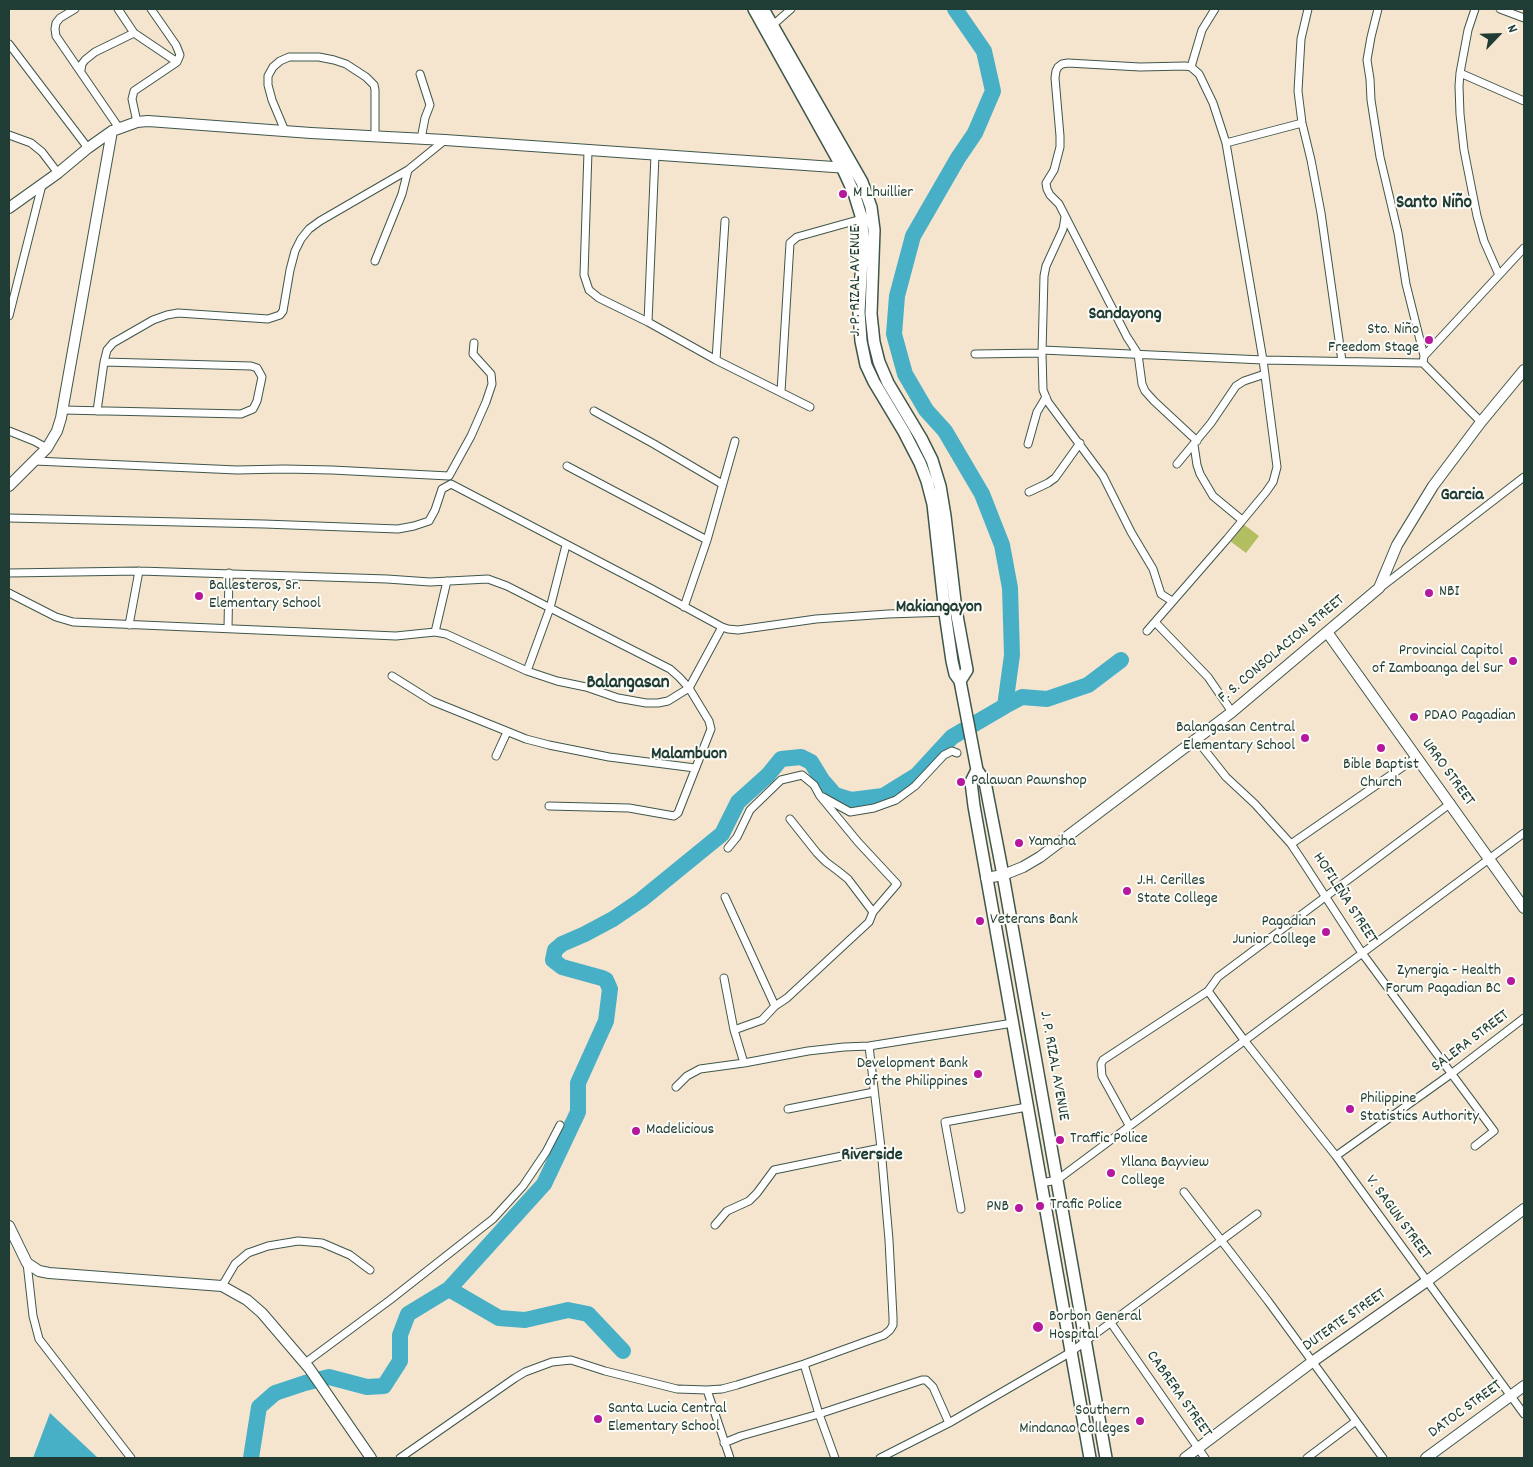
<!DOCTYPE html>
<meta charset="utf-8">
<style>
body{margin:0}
#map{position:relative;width:1533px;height:1467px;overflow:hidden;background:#f6e5ce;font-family:Dekko,sans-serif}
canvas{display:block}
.frame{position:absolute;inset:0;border:10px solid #1f3d34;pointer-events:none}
.north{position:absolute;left:1473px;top:10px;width:50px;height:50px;-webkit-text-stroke:4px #fdfcf7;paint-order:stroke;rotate:66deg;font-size:14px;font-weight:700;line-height:20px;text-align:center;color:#1f3d34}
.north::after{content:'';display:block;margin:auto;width:18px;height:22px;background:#1f3d34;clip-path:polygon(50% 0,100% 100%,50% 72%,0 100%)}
</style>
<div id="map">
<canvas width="1533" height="1467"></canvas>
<div class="frame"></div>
<div class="north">N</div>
</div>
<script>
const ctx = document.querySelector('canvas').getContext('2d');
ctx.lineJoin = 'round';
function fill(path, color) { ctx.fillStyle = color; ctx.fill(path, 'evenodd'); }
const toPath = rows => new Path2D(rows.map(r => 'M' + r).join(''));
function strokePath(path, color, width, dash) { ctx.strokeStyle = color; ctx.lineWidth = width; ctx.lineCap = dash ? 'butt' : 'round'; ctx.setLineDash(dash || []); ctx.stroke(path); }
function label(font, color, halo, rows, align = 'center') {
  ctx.font = font + ' Dekko,sans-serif'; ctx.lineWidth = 4; ctx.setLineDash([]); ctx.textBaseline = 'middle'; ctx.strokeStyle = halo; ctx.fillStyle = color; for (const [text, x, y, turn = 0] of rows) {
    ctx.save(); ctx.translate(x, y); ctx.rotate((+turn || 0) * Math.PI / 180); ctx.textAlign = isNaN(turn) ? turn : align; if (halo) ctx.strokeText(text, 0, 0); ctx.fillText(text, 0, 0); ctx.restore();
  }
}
fill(toPath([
 [1243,524,1259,536,1246,553,1230,541]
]), '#b2be60');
fill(toPath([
 [50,1413,98,1458,33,1458]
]), '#47b0c6');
strokePath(toPath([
 [955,9,984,51,993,91,975,133,958,158,913,236,897,296,894,334,905,374,926,410,945,431,982,494,1002,545,1010,588,1012,655,1005,706],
 [449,1289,499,1318,525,1320,568,1310,588,1314,623,1351],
 [251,1458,259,1407,275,1393,305,1383,329,1377,367,1387,384,1386,400,1361,400,1335,408,1314,449,1289,544,1184,578,1112,578,1083,606,1021,610,989,606,980,602,978,562,967,553,960,555,950,562,944,585,934,613,919,641,900,722,834,738,802,768,775,781,759,801,757,811,762,822,780,835,795,851,800,883,796,917,775,952,737,1005,706,1022,697,1047,699,1088,685,1121,660]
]), '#47b0c6', 16);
const street = toPath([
 [75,9,60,18,56,23,55,29,56,36,119,128],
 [118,9,134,33,177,62],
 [1308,9,1301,39,1298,91,1302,123,1311,160,1321,213,1342,361],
 [1378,9,1371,37,1367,60,1370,79,1371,100,1380,157,1398,233,1406,284,1424,356,1423,363],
 [1475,9,1468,30,1460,73,1459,86,1460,114,1464,150,1477,216,1484,241,1499,275],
 [1500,9,1524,18],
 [773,25,791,9],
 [9,44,88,148],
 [1191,67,1202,30,1215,9],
 [81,70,82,64,85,60,95,52,134,33],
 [1460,73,1524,101],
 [420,74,430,105,425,118,421,139],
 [137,122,132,99,134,91,177,62,180,55,176,45,151,9],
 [285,131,272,100,268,85,268,76,273,67,280,61,289,57,319,57,334,60,346,64,366,77,374,85,375,90,375,137],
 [9,135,31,143,42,152,58,173],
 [1226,143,1302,123],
 [588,151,584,275,589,290,599,298,648,322,716,360,810,407],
 [1065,217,1063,229,1046,266,1044,276,1042,353,1043,390,1048,402,1103,476,1131,532,1153,569,1161,594,1172,601],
 [375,261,402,194,408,170],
 [9,316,42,185],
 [648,322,655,155],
 [1042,350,1263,360,1423,363,1481,422],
 [975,354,1042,353],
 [1424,356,1524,248],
 [716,360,725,221],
 [104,362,107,350,113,343,153,320,167,315,178,313,268,319,280,315,283,311,290,270,295,251,301,239,309,229,320,221,408,170,445,140],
 [781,392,790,243,797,237,865,218],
 [63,410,241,414,253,409,257,401,262,377,257,368,251,366,104,362,97,411],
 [594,411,654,444,722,484],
 [9,431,34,441,47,448],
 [1028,444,1037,412,1046,397],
 [1194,445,1197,465,1200,474,1213,496,1242,520],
 [35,461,237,470,284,469,332,470,449,476,471,436,486,402,492,384,491,374,473,354,474,343],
 [1177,464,1211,423,1236,386,1244,381,1265,374],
 [567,466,707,540],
 [1029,492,1048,483,1055,478,1080,443],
 [9,518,264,524,398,529,414,526,429,521,435,510,442,489,451,484,652,589,722,627,728,629,738,630,816,619,888,614,948,612],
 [9,573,139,571,387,579,430,582,488,579,507,586,670,669,679,677,689,688,709,721,711,729,678,813,674,816,629,808,549,806],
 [1380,588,1524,477],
 [9,593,56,617,73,622,396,636,435,632,446,634,527,671,557,681,586,687,618,698,646,703,658,703,668,701,689,688,722,627],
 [684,607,707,540,735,441],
 [1155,622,1208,677,1232,712],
 [129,625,139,571],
 [228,628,229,573],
 [1147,631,1227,539,1266,492,1273,482,1277,467,1263,360,1226,143,1213,103,1199,74,1191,67,1185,66,1140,67,1068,63,1062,64,1058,67,1056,71,1055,78,1060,136,1060,147,1054,170,1046,183,1047,189,1050,195,1059,204,1127,337,1138,354,1142,384,1145,391,1154,401,1197,441],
 [435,632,447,581],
 [527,671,550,608,566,545],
 [392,676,432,701,526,739,549,745,609,757,695,768],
 [1196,739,1226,777,1255,804,1291,844,1303,862,1362,953,1494,1131,1475,1146],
 [496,756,507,732],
 [823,797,850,812,874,808,896,800,915,786,944,755,952,751,957,753],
 [790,819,817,853,826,862,838,871,848,879,873,912],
 [1291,844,1417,757],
 [728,848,737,837,750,810,781,780,802,775,814,785,820,796,858,842,897,884,873,912,869,922,787,998,775,1006,762,1020,734,1030],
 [725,897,775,1006],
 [724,978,734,1030,744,1063],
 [1208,991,1244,1040,1336,1156,1524,1414],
 [676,1087,687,1076,700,1069,744,1063,808,1051,844,1047,869,1046,1013,1023],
 [788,1109,874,1092],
 [1129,1125,1102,1076,1101,1064,1103,1060,1208,991,1218,977,1451,803],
 [1336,1156,1451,1074,1524,1018],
 [1041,1183,1057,1180,1524,833],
 [1184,1192,1268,1301,1383,1458],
 [961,1209,945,1122,1027,1107],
 [715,1225,727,1211,749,1201,757,1193,774,1170,881,1148],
 [27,1263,33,1316,39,1339,131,1458],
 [222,1286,235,1264,248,1253,268,1246,298,1241,322,1243,350,1255,370,1270],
 [1111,1323,1205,1458],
 [305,1363,390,1300,493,1219,523,1186,546,1152,560,1125],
 [804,1364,819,1414,835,1458],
 [707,1390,730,1458],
 [724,1443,741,1436,819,1414,922,1380,926,1380,933,1387,949,1423],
 [400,1458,515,1378,525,1372,552,1362,571,1360,605,1371,677,1389,707,1390,722,1389,737,1385,804,1364,884,1335,890,1330,893,1325,893,1317,889,1240,881,1148,869,1046],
 [880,1458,949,1423,1071,1352,1257,1214],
 [1307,1458,1356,1421]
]);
const secondary = toPath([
 [9,208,58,173,88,148,112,131,137,122,148,121,311,133,445,140,848,168],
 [9,486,47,448,57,431,61,418,112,131],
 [1327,632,1524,908],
 [986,878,1003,875,1023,867,1040,857,1232,712,1379,588,1397,545,1433,486,1481,422,1524,370],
 [9,1226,27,1263,39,1271,49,1273,222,1286,247,1300,262,1313,309,1368,371,1458],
 [1185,1458,1312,1362,1427,1281,1524,1209],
 [1426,1458,1524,1386]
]);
const primary = toPath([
 [754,9,842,167,854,193,862,219,863,243,859,312,861,341,866,365,874,382,904,432,920,463,927,481,933,504,945,613,952,661,955,674,960,681,977,770,985,782,1003,875,1106,1458],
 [763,9,854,168,862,182,871,207,874,230,871,314,874,342,879,362,888,383,921,438,932,460,940,486,945,516,956,610,967,670,960,681],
 [977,770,971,782,974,806,1090,1458]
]);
strokePath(street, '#3f564b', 9);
strokePath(secondary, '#3f564b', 12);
strokePath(primary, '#3f564b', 14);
strokePath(street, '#fff', 7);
strokePath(secondary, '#fff', 10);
strokePath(primary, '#fff', 11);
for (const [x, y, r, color] of [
 [843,194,5,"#b5179e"],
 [1429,340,5,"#b5179e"],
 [1429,593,5,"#b5179e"],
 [199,596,5,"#b5179e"],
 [1513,661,5,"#b5179e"],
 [1414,717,5,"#b5179e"],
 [1305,738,5,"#b5179e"],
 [1381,748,5,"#b5179e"],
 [961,782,5,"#b5179e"],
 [1019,843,5,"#b5179e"],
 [1127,891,5,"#b5179e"],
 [980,921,5,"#b5179e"],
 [1326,932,5,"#b5179e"],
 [1511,981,5,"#b5179e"],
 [978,1074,5,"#b5179e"],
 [1350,1109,5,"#b5179e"],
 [636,1131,5,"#b5179e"],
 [1060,1140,5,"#b5179e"],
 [1111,1173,5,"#b5179e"],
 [1040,1206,5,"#b5179e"],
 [1019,1208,5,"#b5179e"],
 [1038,1327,6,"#b5179e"],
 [598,1419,5,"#b5179e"],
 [1140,1421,5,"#b5179e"]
]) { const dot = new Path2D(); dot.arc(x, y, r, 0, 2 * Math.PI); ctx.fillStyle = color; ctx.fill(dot); strokePath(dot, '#fdfcf7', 2); }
label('16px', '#1f3d34', '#fdfcf7', [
 ["M Lhuillier",853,194],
 ["Sto. Niño",1419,331,"right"],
 ["Freedom Stage",1419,349,"right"],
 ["Ballesteros, Sr.",209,587],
 ["Elementary School",209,605],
 ["NBI",1439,593],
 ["Provincial Capitol",1503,652,"right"],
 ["of Zamboanga del Sur",1503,670,"right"],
 ["PDAO Pagadian",1424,717],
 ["Balangasan Central",1295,729,"right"],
 ["Elementary School",1295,747,"right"],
 ["Bible Baptist",1381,766,"center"],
 ["Church",1381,784,"center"],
 ["Palawan Pawnshop",971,782],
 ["Yamaha",1029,843],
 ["J.H. Cerilles",1137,882],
 ["State College",1137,900],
 ["Veterans Bank",990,921],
 ["Pagadian",1316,923,"right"],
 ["Junior College",1316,941,"right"],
 ["Zynergia - Health",1501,972,"right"],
 ["Forum Pagadian BC",1501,990,"right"],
 ["Development Bank",968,1065,"right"],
 ["of the Philippines",968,1083,"right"],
 ["Philippine",1360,1100],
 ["Statistics Authority",1360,1118],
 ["Madelicious",646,1131],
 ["Traffic Police",1070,1140],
 ["Yllana Bayview",1121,1164],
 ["College",1121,1182],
 ["Trafic Police",1050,1206],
 ["PNB",1009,1208,"right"],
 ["Borbon General",1049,1318],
 ["Hospital",1049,1336],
 ["Santa Lucia Central",608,1410],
 ["Elementary School",608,1428],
 ["Southern",1130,1412,"right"],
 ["Mindanao Colleges",1130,1430,"right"]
], 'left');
label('16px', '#1f3d34', '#fdfcf7', [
 ["J. P. RIZAL AVENUE",857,281,-90],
 ["F. S. CONSOLACION STREET",1282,650,-40],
 ["URRO STREET",1447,773,54],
 ["HOFILEÑA STREET",1344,899,57],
 ["SALERA STREET",1471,1042,-37],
 ["J. P. RIZAL AVENUE",1053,1066,80],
 ["V. SAGUN STREET",1397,1218,54],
 ["DUTERTE STREET",1345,1321,-35],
 ["CABRERA STREET",1178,1395,55],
 ["DATOC STREET",1466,1410,-36]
]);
label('bold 18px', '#1f3d34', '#fdfcf7', [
 ["Sandayong",1125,316],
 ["Garcia",1462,497],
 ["Makiangayon",939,609],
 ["Malambuon",689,756],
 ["Riverside",872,1157]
]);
label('bold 19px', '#1f3d34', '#fdfcf7', [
 ["Santo Niño",1434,204],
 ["Balangasan",628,684]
]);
</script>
